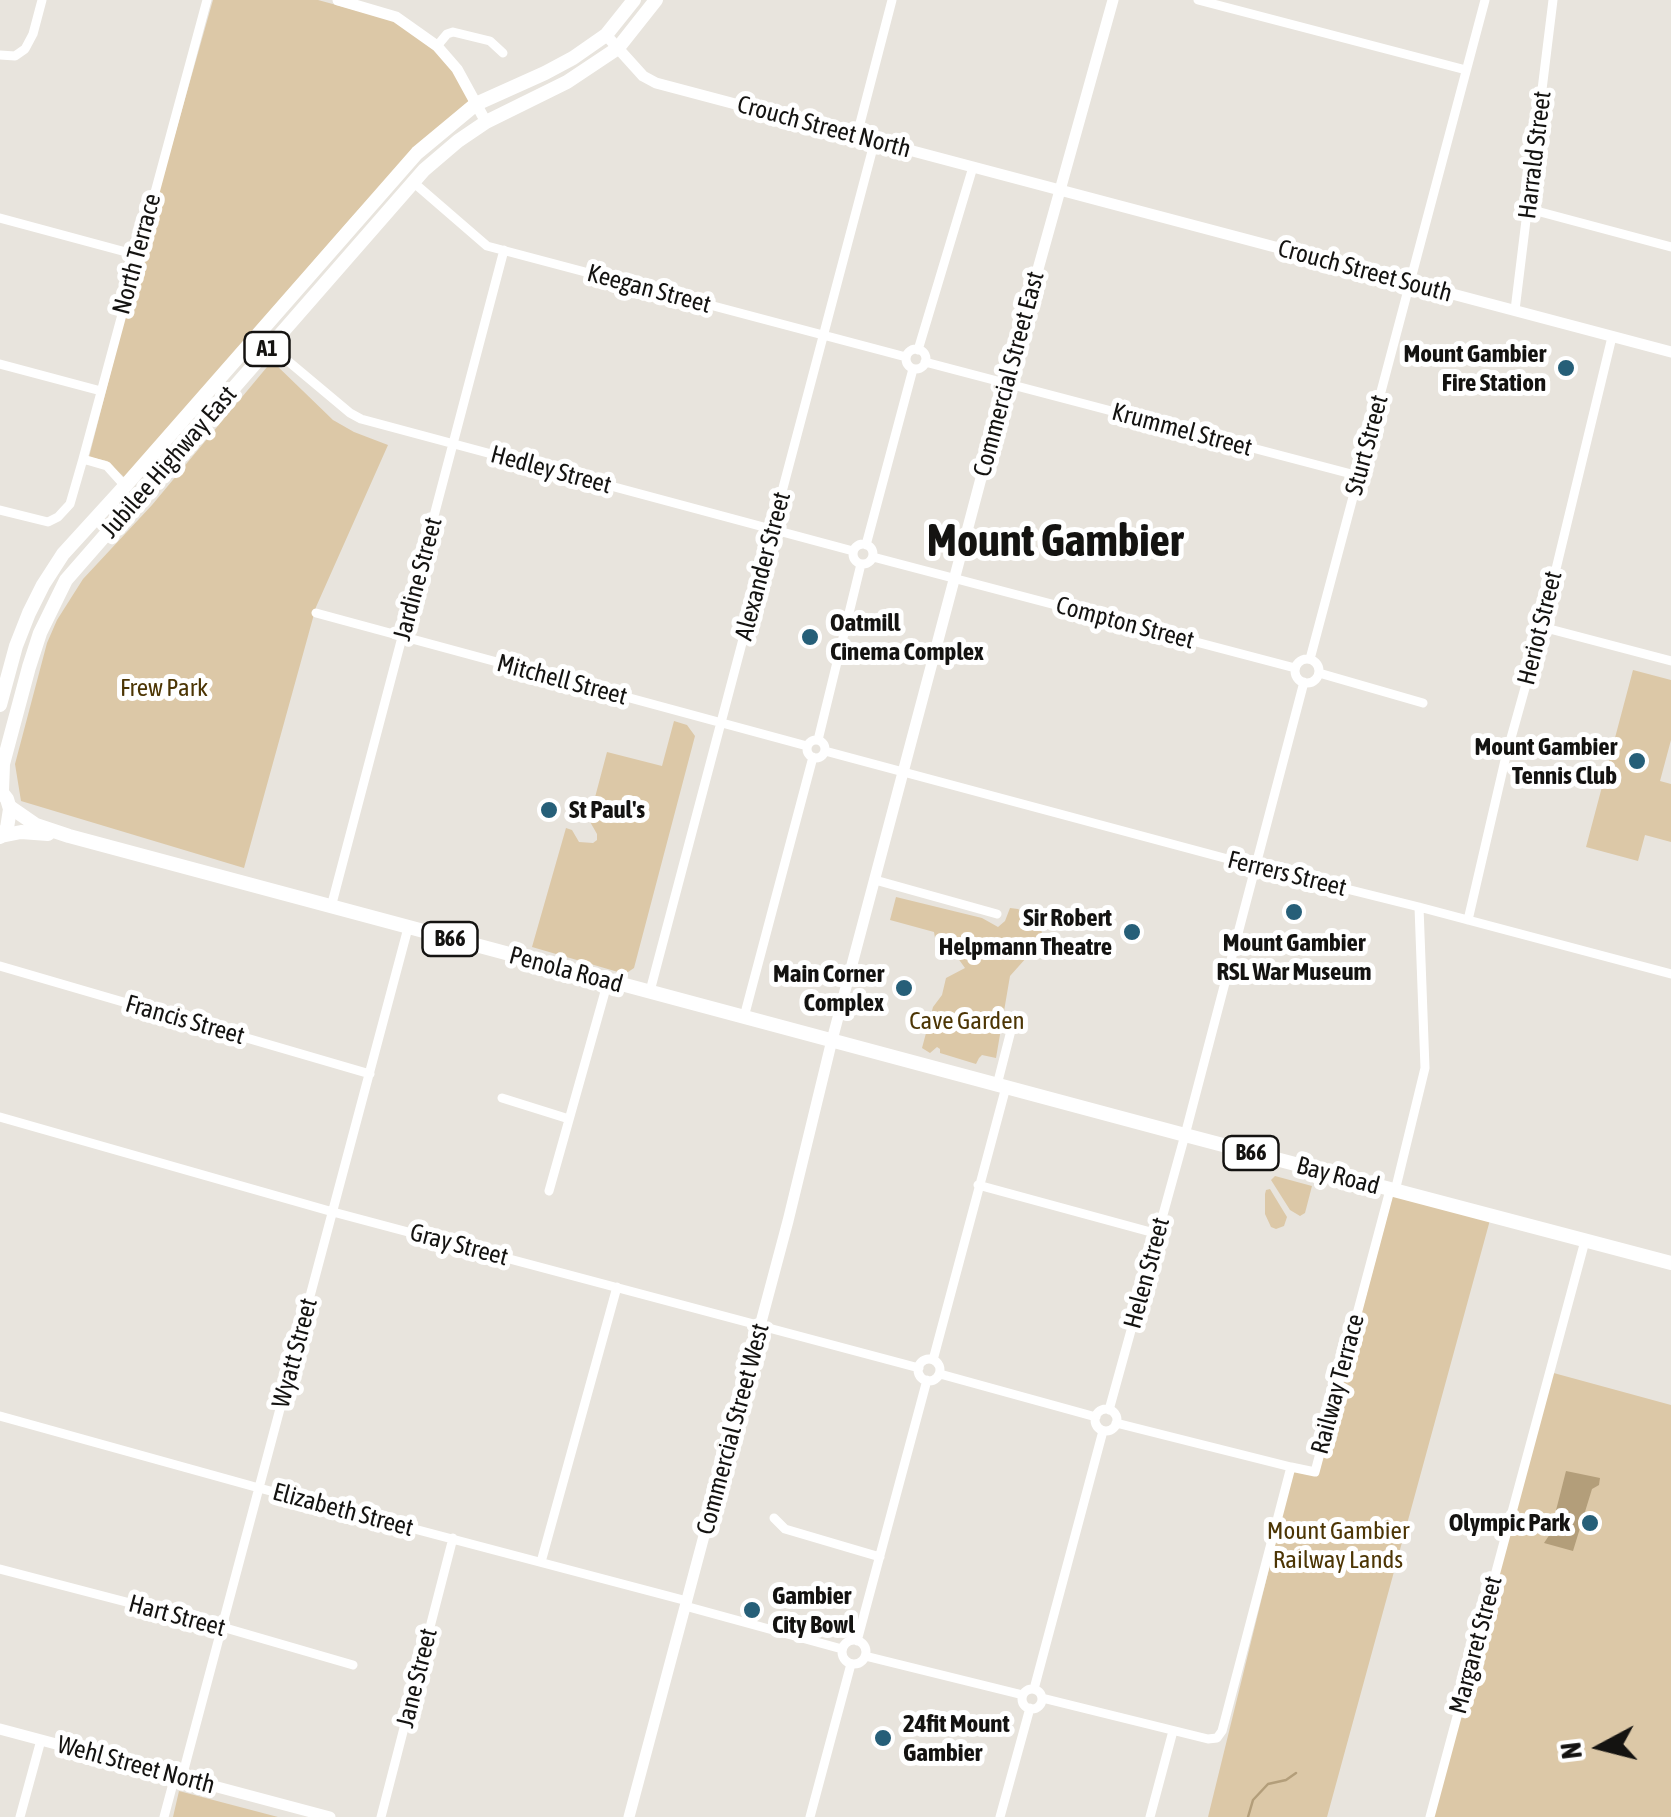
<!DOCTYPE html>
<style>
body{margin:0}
#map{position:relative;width:1671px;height:1817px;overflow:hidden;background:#e8e4dd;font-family:"Asap Condensed",sans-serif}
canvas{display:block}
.north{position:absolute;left:1551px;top:1697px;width:100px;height:100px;-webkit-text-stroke:8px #fff;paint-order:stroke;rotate:263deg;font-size:28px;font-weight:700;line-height:40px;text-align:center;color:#141311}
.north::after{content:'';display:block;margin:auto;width:35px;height:45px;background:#141311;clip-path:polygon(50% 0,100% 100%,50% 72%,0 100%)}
</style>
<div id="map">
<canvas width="1671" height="1817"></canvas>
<div class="north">N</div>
</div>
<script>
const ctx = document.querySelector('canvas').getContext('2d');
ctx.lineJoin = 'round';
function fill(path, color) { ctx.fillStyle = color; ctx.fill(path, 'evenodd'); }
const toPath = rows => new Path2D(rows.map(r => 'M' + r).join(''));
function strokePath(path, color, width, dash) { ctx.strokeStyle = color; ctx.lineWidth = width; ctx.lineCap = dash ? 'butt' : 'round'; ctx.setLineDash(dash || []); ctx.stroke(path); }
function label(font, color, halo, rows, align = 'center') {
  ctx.font = font + ' "Asap Condensed",sans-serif'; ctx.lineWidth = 10; ctx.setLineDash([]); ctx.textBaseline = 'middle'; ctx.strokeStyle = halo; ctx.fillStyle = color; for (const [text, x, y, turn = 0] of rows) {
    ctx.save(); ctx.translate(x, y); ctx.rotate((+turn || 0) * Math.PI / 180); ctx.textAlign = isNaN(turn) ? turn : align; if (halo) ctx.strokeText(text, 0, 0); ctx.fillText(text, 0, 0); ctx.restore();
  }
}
fill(toPath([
 [213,0,318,0,399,22,434,49,455,73,470,100,422,141,350,219,125,478,107,461,89,457,140,258],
 [272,361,333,420,354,432,388,445,316,607,244,868,21,801,15,764,47,643,57,620,83,579,152,505],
 [1633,670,1671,680,1671,740,1660,781,1671,784,1671,842,1645,835,1638,861,1586,847],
 [674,721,687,725,695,736,634,968,625,974,532,947,566,828,572,830,579,842,593,843,597,840,597,834,589,820,607,752,662,766],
 [896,897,982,918,998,927,1005,921,1010,908,1018,909,1040,923,1045,950,1027,957,1010,976,996,1058,982,1055,979,1058,976,1064,940,1053,940,1049,937,1047,930,1053,922,1048,933,1007,942,995,946,978,965,968,952,950,935,938,934,932,890,920],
 [1275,1176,1312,1186,1305,1213,1300,1216,1290,1210,1271,1180],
 [1270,1189,1287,1217,1284,1226,1276,1229,1271,1227,1265,1214,1265,1194,1266,1190],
 [1393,1194,1490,1220,1327,1817,1208,1817,1293,1471,1318,1476],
 [1550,1372,1671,1405,1671,1817,1430,1817],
 [179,1791,278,1817,173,1817]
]), '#dcc8a7');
fill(toPath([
 [1566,1471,1600,1478,1599,1485,1592,1489,1573,1551,1544,1543,1550,1534]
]), '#b39e7a');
strokePath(toPath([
 [1248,1817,1253,1800,1268,1784,1286,1780,1296,1773]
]), '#b39e7a', 2.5);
strokePath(toPath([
 [1198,0,1466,70],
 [437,46,447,34,453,32,490,41,503,53],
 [0,55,15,56,25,49,33,34,42,0],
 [857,135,892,0],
 [413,182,487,246,906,357],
 [1529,209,1671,247],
 [0,218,137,255],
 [1515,310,1553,0],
 [270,346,350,413,361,419,853,551],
 '906 359a10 10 0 1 1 20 0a10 10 0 1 1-20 0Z',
 [918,350,973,167],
 [925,362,1359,476],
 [0,364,101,391],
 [125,486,107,466,83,459,207,0],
 [0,510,48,522,58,517,70,504,83,459],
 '853 554a10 10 0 1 1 20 0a10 10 0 1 1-20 0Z',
 [866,545,913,369],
 [873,557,1295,668],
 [316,613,807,746],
 [1542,627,1671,661],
 '1295 671a12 12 0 1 1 24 0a12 12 0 1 1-24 0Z',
 [1310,659,1485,0],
 [1319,673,1423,703],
 '807 749a9 9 0 1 1 18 0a9 9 0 1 1-18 0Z',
 [818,740,861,564],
 [825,751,1254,866,1419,907,1671,974],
 [875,880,997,914],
 [331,907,504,250],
 [1468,920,1506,756,1542,627,1612,337],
 [0,966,370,1074],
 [650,991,875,140],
 [744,1017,813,757],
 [997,1085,1015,1015],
 [502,1098,569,1119],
 [0,1117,333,1212,919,1368],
 [978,1185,1158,1234],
 [549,1191,608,981],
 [1395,1191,1425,1068,1419,907],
 '918 1370a11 11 0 1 1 22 0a11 11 0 1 1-22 0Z',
 [933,1360,1006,1087],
 [940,1374,1096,1417],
 '1095 1420a11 11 0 1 1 22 0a11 11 0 1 1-22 0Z',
 [1109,1410,1185,1135,1304,682],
 [0,1416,259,1488,687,1601],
 [1116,1423,1291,1467],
 [774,1518,785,1529,880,1557],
 [541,1562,617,1287],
 [0,1569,222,1627,353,1665],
 [685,1606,842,1649],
 '842 1652a12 12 0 1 1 24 0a12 12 0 1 1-24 0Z',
 [857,1641,927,1380],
 [865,1656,1023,1695],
 [1034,1689,1103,1431],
 '1022 1699a10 10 0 1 1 20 0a10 10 0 1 1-20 0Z',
 [1042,1698,1208,1739,1217,1738,1222,1731,1291,1467,1315,1472,1390,1190],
 [182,1777,408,928],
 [20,1817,41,1740],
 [164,1817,175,1776],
 [381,1817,453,1538],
 [810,1817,851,1664],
 [1000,1817,1030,1708],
 [1150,1817,1173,1731],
 [1430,1817,1585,1241]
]), '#fff', 9);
strokePath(toPath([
 [338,0,396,17,437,46,457,69,486,122],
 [606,35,643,76,656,83,1671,352],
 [0,1729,330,1817],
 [629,1817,788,1221,832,1040,1006,384,1113,0]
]), '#fff', 11);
strokePath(toPath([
 [10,807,36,825,69,836,1185,1135,1671,1263],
 [1,836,21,832,48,834]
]), '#fff', 14);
strokePath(toPath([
 [0,705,16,646,29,613,43,585,63,554,125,486,417,153,476,104,545,73,573,58,606,35,634,0],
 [0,790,7,799,10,809,7,828,0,837],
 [2,791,3,764,29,667,40,633,66,580,424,170,458,141,486,122,567,82,618,48,656,0]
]), '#fff', 14);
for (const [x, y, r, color] of [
 [1566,368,10,"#265f78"],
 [810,637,10,"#265f78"],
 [1637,761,10,"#265f78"],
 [549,810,10,"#265f78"],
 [1294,912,10,"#265f78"],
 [1132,932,10,"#265f78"],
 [904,988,10,"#265f78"],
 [1590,1523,10,"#265f78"],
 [752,1610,10,"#265f78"],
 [883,1738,10,"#265f78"]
]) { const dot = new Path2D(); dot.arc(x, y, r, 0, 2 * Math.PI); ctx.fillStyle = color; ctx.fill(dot); strokePath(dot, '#fff', 4); }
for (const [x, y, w] of [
 [267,349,45],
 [450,939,55],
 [1251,1153,55]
]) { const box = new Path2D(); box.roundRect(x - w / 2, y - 17, w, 34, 8); ctx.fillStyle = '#fff'; ctx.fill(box); strokePath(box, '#141311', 2.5); }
label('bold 22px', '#141311', null, [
 ["A1",267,349],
 ["B66",450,939],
 ["B66",1251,1153]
]);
label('25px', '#141311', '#fff', [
 ["Crouch Street North",824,127,15],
 ["Harrald Street",1535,155,-83],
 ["North Terrace",137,254,-75],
 ["Crouch Street South",1365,271,15],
 ["Keegan Street",649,289,15],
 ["Commercial Street East",1009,374,-75],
 ["Krummel Street",1182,430,15],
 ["Sturt Street",1367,445,-75],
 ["Jubilee Highway East",169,462,-49],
 ["Hedley Street",551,470,15],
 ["Alexander Street",763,566,-75],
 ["Jardine Street",418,579,-75],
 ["Compton Street",1125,623,15],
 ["Heriot Street",1540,628,-76],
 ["Mitchell Street",562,680,15],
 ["Ferrers Street",1287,874,14],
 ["Penola Road",566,970,15],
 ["Francis Street",185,1020,16],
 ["Bay Road",1338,1176,15],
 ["Gray Street",459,1245,15],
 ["Helen Street",1147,1273,-75],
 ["Wyatt Street",295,1353,-75],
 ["Railway Terrace",1338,1384,-75],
 ["Commercial Street West",733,1429,-75],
 ["Elizabeth Street",343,1510,15],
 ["Hart Street",177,1616,15],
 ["Margaret Street",1476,1645,-75],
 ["Jane Street",417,1678,-76],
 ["Wehl Street North",136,1765,15]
]);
label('bold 25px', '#141311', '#fff', [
 ["Mount Gambier",1546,354],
 ["Fire Station",1546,383],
 ["Oatmill",830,623,"left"],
 ["Cinema Complex",830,652,"left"],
 ["Mount Gambier",1617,747],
 ["Tennis Club",1617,776],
 ["St Paul's",569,810,"left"],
 ["Sir Robert",1112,918],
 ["Helpmann Theatre",1112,947],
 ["Mount Gambier",1294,943,"center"],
 ["RSL War Museum",1294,972,"center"],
 ["Main Corner",884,974],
 ["Complex",884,1003],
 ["Olympic Park",1570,1523],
 ["Gambier",772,1596,"left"],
 ["City Bowl",772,1625,"left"],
 ["24fit Mount",903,1724,"left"],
 ["Gambier",903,1753,"left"]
], 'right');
label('25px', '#4c3504', '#fff', [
 ["Frew Park",164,688],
 ["Cave Garden",967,1021],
 ["Mount Gambier",1338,1531],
 ["Railway Lands",1338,1560]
]);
label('bold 45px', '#141311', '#fff', [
 ["Mount Gambier",1055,542]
]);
</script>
